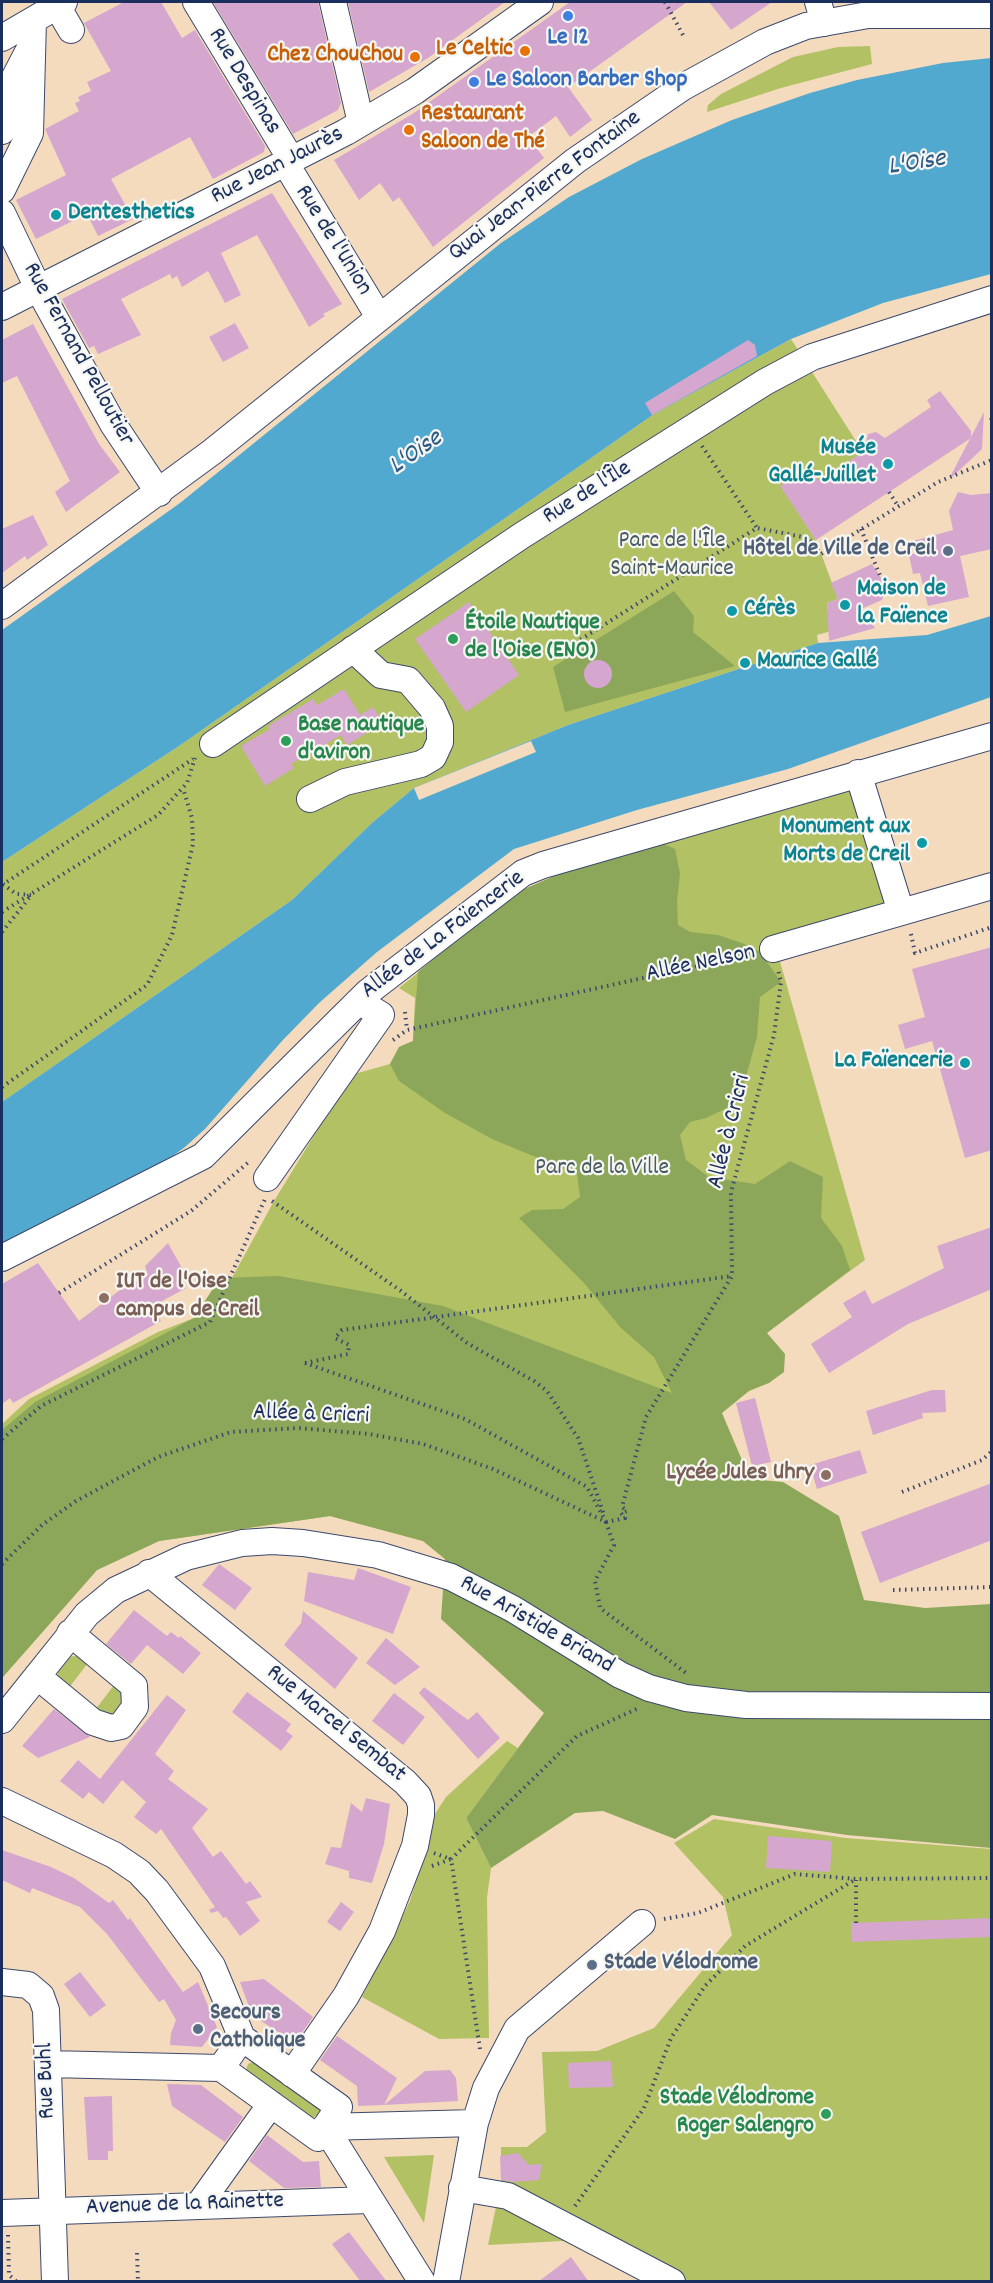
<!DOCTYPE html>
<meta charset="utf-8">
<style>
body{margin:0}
#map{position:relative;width:993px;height:2283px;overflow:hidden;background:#f4dbbe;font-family:Dekko,sans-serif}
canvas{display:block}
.frame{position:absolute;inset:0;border:3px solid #1b2f5e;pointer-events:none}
</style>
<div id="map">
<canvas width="993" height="2283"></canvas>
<div class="frame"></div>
</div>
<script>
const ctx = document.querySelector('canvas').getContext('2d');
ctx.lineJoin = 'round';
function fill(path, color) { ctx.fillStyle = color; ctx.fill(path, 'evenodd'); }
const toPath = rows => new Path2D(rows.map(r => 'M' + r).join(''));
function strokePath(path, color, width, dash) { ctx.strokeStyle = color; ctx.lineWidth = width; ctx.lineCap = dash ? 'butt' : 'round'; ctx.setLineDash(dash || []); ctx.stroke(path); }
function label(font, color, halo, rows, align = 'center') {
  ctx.font = font + ' Dekko,sans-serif'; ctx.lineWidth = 4.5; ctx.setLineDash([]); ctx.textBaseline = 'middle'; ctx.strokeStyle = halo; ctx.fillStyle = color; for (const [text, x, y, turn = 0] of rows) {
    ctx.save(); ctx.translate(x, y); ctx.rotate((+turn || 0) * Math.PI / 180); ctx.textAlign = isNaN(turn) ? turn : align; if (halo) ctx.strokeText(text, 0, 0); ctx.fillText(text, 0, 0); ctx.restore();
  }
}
fill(toPath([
 [870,46,872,64,781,88,707,112,708,105,721,94,793,57,838,47],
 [791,339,863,452,819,482,803,479,799,474,781,486,816,540,838,599,827,603,827,609,849,626,817,635,818,643,568,725,414,788,373,822,292,900,2,1102,2,862,179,746,654,414],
 [852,789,888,906,773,937,865,1260,668,1406,445,1559,423,1541,330,1516,159,1541,97,1570,2,1678,2,1424,29,1399,158,1332,194,1318,220,1278,232,1278,274,1201,351,1075,390,1064,399,1047,413,1041,415,998,399,988,520,891,579,865],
 [82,1655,91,1659,65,1693,58,1682,58,1668,67,1657],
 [118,1680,128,1700,115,1718,92,1714],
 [507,1741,518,1748,466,1818,491,1868,487,1898,489,2038,439,2039,362,1997,410,1901,435,1814,446,1797],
 [714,1819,846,1838,991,1849,991,2281,658,2281,580,2240,488,2245,501,2183,501,2147,527,2147,546,2132,542,2052,597,2051,654,2028,732,1935,723,1897,674,1843],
 [257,2060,322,2110,320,2115,307,2119,248,2077,246,2070,248,2064],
 [434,2155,424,2223,384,2157]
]), '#b2c164');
fill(toPath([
 [674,591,694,616,693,632,735,666,565,712,553,667],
 [655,840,675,849,680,873,677,902,678,925,690,932,718,935,742,943,760,952,781,982,760,997,757,1037,739,1102,706,1118,690,1122,680,1135,686,1160,709,1177,755,1184,790,1161,823,1177,821,1218,842,1246,850,1270,767,1333,785,1354,784,1372,769,1383,749,1391,722,1413,750,1479,783,1482,839,1516,864,1600,925,1608,991,1604,991,1848,847,1835,712,1815,675,1839,603,1811,575,1813,491,1868,466,1818,544,1713,441,1619,445,1559,423,1541,330,1516,159,1541,97,1570,2,1678,2,1430,35,1402,194,1318,220,1278,279,1276,443,1306,672,1393,654,1357,621,1328,584,1283,519,1218,532,1210,563,1209,580,1197,577,1174,492,1139,445,1113,399,1081,390,1064,399,1047,413,1041,418,972,449,946,520,891,580,865]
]), '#8da75a');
fill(toPath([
 [991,58,991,274,883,303,791,339,654,414,179,746,2,862,2,630,180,503,501,243,569,197,642,159,732,120,810,93,857,80,943,63],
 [991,616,991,697,788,769,637,810,514,849,377,952,319,1003,282,1041,205,1129,185,1147,155,1169,2,1247,2,1102,292,900,373,822,414,788,568,725,818,643,927,635]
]), '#52a9cf');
fill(toPath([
 [531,741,536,752,419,800,414,788]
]), '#f4dbbe');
fill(toPath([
 [124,2,161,2,182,38,195,30,265,146,264,152,213,179,190,137,111,179,133,219,98,236,87,214,36,239,16,200,66,175,45,129,79,111,75,103,80,101,78,97,91,91,87,82,111,71,84,23],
 [213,2,318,2,341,103,338,110,293,134],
 [348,2,505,2,428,58,369,92],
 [570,2,687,2,568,87,592,120,570,137,556,116,528,137,544,158,433,247,399,197,393,202,380,183,359,200,334,160,414,113],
 [709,2,772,2,731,30],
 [272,193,342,304,323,314,325,316,309,327,257,235,221,253,241,295,225,303,208,271,182,287,177,276,172,279,170,274,121,299,141,335,98,354,94,346,89,348,62,299],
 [235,323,249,348,223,362,209,337],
 [33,324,99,444,120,472,66,512,55,492,70,481,17,376,2,383,2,340],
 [748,340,755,345,757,356,652,415,645,403],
 [940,391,971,431,971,438,816,540,780,486,797,475,822,480,864,451,868,434,876,432,885,438,931,407,927,400],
 [984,412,982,449,951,478,950,477],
 [958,492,971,495,992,493,992,549,960,556,969,597,928,606,920,573,913,574,909,555,916,553,913,541,953,530,949,511],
 [33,515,48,545,27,560,25,556,2,573,2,529],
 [872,564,887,587,882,600,861,609,875,628,829,641,827,603,838,599,831,583],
 [469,602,519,675,466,712,415,639],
 '584 674a14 14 0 1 1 28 0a14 14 0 1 1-28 0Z',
 [344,689,360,715,373,707,383,723,347,745,341,735,291,764,294,768,265,786,241,746,270,729,268,726,313,699,317,705],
 [992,947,992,1150,965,1158,932,1041,905,1049,898,1025,925,1017,912,969],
 [992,1227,992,1289,908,1324,829,1373,811,1344,852,1317,843,1303,865,1290,872,1304,944,1268,937,1246],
 [168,1243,188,1279,183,1281,186,1288,153,1306,161,1321,13,1403,10,1398,2,1404,2,1284,38,1263,79,1321,120,1290,148,1275,145,1266],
 [932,1390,945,1390,946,1412,922,1413,923,1418,873,1435,866,1411],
 [755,1398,771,1462,752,1466,736,1403],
 [860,1450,867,1473,817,1489,810,1465],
 [992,1483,992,1540,880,1583,861,1532],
 [219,1564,252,1588,235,1610,202,1585],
 [358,1568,411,1587,393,1634,304,1601,308,1572,354,1580],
 [134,1610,167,1636,171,1632,179,1638,180,1636,201,1653,183,1674,147,1645,131,1664,106,1644],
 [303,1611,358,1658,335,1689,284,1645,301,1623],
 [386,1638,420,1667,395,1685,366,1663],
 [424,1687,468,1720,477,1712,500,1738,478,1759,419,1693],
 [247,1692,291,1724,286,1731,293,1736,281,1751,232,1712],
 [394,1693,425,1717,403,1745,372,1721],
 [167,1695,186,1710,155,1754,174,1771,168,1779,208,1809,192,1828,213,1857,221,1851,246,1884,250,1881,262,1897,246,1902,260,1921,240,1936,226,1917,223,1918,218,1911,211,1913,209,1910,215,1907,161,1829,156,1834,134,1817,146,1802,122,1780,103,1804,89,1792,83,1799,60,1781,78,1760,100,1779],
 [54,1709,90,1737,38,1758,22,1746],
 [366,1798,390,1804,384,1844,372,1883,349,1878,349,1871,325,1864,331,1847,341,1848,351,1803,362,1812],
 [768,1836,832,1841,830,1872,766,1868],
 [2,1850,51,1867,74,1878,109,1903,113,1900,128,1920,130,1918,183,1992,198,1982,217,2027,202,2047,170,2045,171,2033,176,2020,164,1999,159,2002,107,1934,80,1907,32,1888,30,1893,2,1880],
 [341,1902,354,1912,340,1931,327,1922],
 [992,1918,992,1937,852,1942,851,1923],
 [80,1972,106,2005,90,2017,64,1984],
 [264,1979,313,2017,295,2043,252,2015,240,1982],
 [337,2036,397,2078,384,2105,358,2106,357,2086,320,2060],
 [611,2061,613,2087,569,2088,568,2063],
 [450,2070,456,2078,458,2101,384,2105,425,2071],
 [167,2084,201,2085,243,2117,225,2142,172,2106],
 [112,2096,113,2151,108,2151,108,2160,88,2160,84,2097],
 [267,2135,303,2162,319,2161,321,2187,284,2188,249,2161],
 [518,2153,529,2165,542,2164,539,2180,513,2182,501,2180,500,2156],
 [349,2232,387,2282,361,2282,332,2244],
 [571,2257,589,2282,538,2282]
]), '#d5a6ce');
const minor = toPath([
 [196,2,292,161],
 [333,2,361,123],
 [818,2,824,23],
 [57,6,71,30],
 [2,38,64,2],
 [2,102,30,48],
 [2,131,27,87],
 [286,164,379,317],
 [2,190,30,133,33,20],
 [2,213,38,288,113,424,159,493],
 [2,307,346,132,415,91,540,2],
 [2,606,212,452,575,161,683,87,765,42,806,26,868,15,992,15],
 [213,744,521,536,765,382,812,357,992,299],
 [858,773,901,912],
 [310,799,345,782,421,764,433,757,440,742,440,726,432,708,408,680,381,675,353,649],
 [773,949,992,886],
 [267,1178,381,1015,359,1001],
 [2,1258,203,1156,368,992,523,873,543,865,992,736],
 [149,1573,405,1782,418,1796,421,1805,421,1815,415,1846,382,1931,346,1996,292,2074],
 [37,1676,93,1722,111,1728,121,1726,135,1707,134,1686,70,1633],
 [2,1720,87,1614,116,1590,186,1557,242,1543,272,1541,303,1543,378,1555,451,1577,513,1609,620,1675,649,1688,686,1698,746,1705,992,1706],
 [2,1801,114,1855,139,1872,157,1891,212,1966,242,2038],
 [2,1982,28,1985,41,1996,46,2010,55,2282],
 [242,2038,339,2107,318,2138,221,2068,242,2038],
 [48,2064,221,2068],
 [462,2188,508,2196,672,2282],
 [198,2206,271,2104],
 [2,2213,369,2200],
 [422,2282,325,2127,475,2123],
 [446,2282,475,2123,486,2088,517,2029,642,1923]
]);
strokePath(minor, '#3c496c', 28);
strokePath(toPath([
 [665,2,683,35],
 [991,418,992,423],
 [702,446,757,528],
 [889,492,898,506],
 [861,529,881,578],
 [550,659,757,528,808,538,821,554,938,482,992,460],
 [3,884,16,894,31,895],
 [2,885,193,759],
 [2,912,158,815,187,783,195,758],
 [2,932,29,898],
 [911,934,915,953,992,927],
 [405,1012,407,1030],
 [393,1040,407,1030,752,954],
 [2,1087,147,985,172,935,193,844,192,818,183,788],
 [272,1201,401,1291,467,1343,534,1381,547,1391,578,1438,604,1515],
 [59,1293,191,1211,250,1161],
 [2,1439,41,1406,210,1322,265,1199],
 [902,1492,982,1460,992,1451],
 [606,1522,625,1518,621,1513,627,1511,622,1507,646,1417,732,1276,731,1192,774,1035,781,982,778,970],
 [606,1522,614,1545,595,1581,600,1608,686,1673],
 [2,1564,42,1525,76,1501,158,1457,231,1432,298,1428,369,1434,423,1444,493,1469,606,1522,587,1487,465,1419,305,1363],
 [893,1590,992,1587],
 [434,1853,450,1859],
 [432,1866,451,1859],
 [664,1919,698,1913,795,1874,856,1879,992,1878],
 [856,1923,856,1880],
 [480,2049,451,1859,577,1736,639,1708],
 [575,2206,644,2108,671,2038,705,1986,745,1946,856,1879],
 [8,2235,9,2275,17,2282],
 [137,2253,138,2282]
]), '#3c496c', 4, [1.5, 4.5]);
strokePath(minor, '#fff', 26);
strokePath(toPath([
 [305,1363,348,1354,349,1345,335,1338,342,1330,732,1276]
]), '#3c496c', 4, [1.5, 4.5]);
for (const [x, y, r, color] of [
 [568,16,6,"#3f7fe0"],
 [525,51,6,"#e8710a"],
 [415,57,6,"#e8710a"],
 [474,82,6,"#3f7fe0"],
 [409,130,6,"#e8710a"],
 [56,215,6,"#0f9aa8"],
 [888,464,6,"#0f9aa8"],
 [948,551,6,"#5c6f8a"],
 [845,605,6,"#0f9aa8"],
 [732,611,6,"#0f9aa8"],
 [453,639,6,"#2e9e5b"],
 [745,663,6,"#0f9aa8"],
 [286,741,6,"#2e9e5b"],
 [922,843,6,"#0f9aa8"],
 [965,1063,6,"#0f9aa8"],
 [104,1298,6,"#8d6e63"],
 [826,1475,6,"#8d6e63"],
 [592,1965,6,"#5c6f8a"],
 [198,2029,6,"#5c6f8a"],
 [826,2114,6,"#2e9e5b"]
]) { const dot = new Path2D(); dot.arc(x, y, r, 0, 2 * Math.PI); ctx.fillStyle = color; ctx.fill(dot); strokePath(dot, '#f6f6f2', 2); }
label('bold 24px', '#366cbe', '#f6f6f2', [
 ["Le 12",568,40],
 ["Le Saloon Barber Shop",486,82,"left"]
]);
label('bold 24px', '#c56008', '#f6f6f2', [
 ["Le Celtic",513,51],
 ["Chez ChouChou",403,57],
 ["Restaurant",421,116,"left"],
 ["Saloon de Thé",421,144,"left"]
], 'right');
label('24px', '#1b2f5e', '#f6f6f2', [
 ["Rue Despinas",243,82,59],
 ["Rue Jean Jaurès",278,167,-27],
 ["Quai Jean-Pierre Fontaine",546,187,-37],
 ["Rue de l'Union",332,241,58],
 ["Rue Fernand Pelloutier",77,355,61],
 ["Rue de l'Île",588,494,-32],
 ["Allée de La Faïencerie",444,936,-37],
 ["Allée Nelson",701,965,-12],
 ["Allée à Cricri",731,1132,-76],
 ["Allée à Cricri",311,1416,2],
 ["Rue Aristide Briand",536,1626,30],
 ["Rue Marcel Sembat",335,1725,39],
 ["Rue Buhl",48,2081,-92],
 ["Avenue de la Rainette",185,2206,-2]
]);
label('bold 24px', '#0d838f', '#f6f6f2', [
 ["Dentesthetics",68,215],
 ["Musée",876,450,"right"],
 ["Gallé-Juillet",876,478,"right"],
 ["Maison de",857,591],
 ["la Faïence",857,619],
 ["Cérès",744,611],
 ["Maurice Gallé",757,663],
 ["Monument aux",910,829,"right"],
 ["Morts de Creil",910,857,"right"],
 ["La Faïencerie",953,1063,"right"]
], 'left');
label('24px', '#485b60', '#f6f6f2', [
 ["Parc de l'Île",672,543],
 ["Saint-Maurice",672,571],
 ["Parc de la Ville",602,1170]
]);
label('bold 24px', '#4e5e75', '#f6f6f2', [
 ["Hôtel de Ville de Creil",936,551,"right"],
 ["Stade Vélodrome",604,1965],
 ["Secours",210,2015],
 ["Catholique",210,2043]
], 'left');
label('bold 24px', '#27864d', '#f6f6f2', [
 ["Étoile Nautique",465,625],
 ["de l'Oise (ENO)",465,653],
 ["Base nautique",298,727],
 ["d'aviron",298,755],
 ["Stade Vélodrome",814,2100,"right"],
 ["Roger Salengro",814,2128,"right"]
], 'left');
label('bold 24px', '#785e54', '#f6f6f2', [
 ["IUT de l'Oise",116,1284],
 ["campus de Creil",116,1312],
 ["Lycée Jules Uhry",814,1475,"right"]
], 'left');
label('italic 26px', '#2e5a86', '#f6f6f2', [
 ["L'Oise",917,165,-9],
 ["L'Oise",417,454,-35]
]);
</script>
